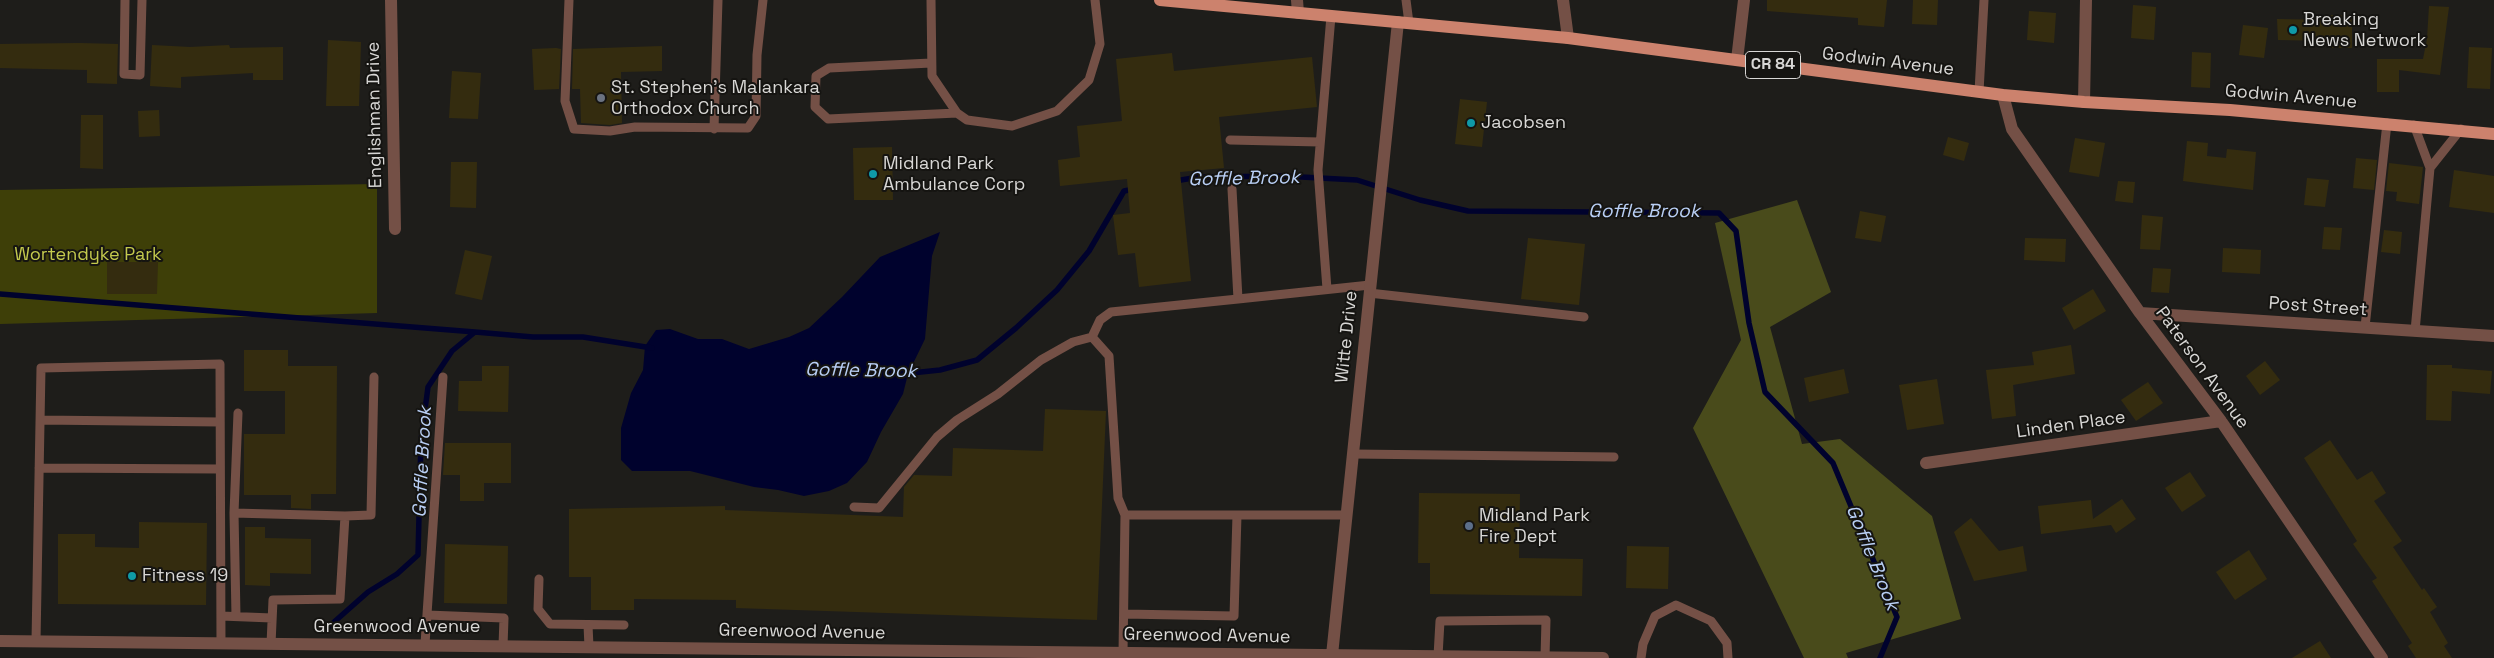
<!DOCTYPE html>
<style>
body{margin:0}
canvas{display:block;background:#1e1d1a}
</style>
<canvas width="2494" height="658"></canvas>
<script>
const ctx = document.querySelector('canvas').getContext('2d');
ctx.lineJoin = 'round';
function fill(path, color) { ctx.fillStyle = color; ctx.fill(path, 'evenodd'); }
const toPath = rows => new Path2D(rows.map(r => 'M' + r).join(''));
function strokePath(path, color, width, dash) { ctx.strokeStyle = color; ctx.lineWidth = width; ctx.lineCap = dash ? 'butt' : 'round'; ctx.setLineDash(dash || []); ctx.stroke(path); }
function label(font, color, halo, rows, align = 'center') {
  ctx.font = font + ' "Space Grotesk",sans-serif'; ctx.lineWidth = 4; ctx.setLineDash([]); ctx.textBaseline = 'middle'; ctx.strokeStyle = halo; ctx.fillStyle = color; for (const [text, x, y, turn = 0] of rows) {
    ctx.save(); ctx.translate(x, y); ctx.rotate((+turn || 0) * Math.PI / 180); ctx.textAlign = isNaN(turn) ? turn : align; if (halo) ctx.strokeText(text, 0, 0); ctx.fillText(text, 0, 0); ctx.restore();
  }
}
fill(toPath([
 [377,184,377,313,0,324,0,190]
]), '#3e3f08');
fill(toPath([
 [1797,200,1831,292,1770,327,1802,444,1840,439,1932,516,1961,619,1846,653,1848,658,1804,658,1693,428,1741,340,1715,223]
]), '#494b1b');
fill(toPath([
 [940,232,932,256,925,339,908,374,903,394,881,432,867,462,847,483,829,491,804,496,778,490,754,487,690,471,632,471,621,460,621,428,631,393,643,370,645,346,656,330,670,329,698,339,722,339,749,349,789,337,809,328,842,297,880,257]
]), '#00022d');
strokePath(toPath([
 [1175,181,1199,177,1283,176,1357,180,1420,200,1468,211,1719,213,1736,231,1749,323,1765,392,1833,463,1897,617,1880,658],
 [0,294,475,332],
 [902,374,940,370,977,360,1016,328,1057,290,1089,251,1124,191,1134,189],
 [325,630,368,592,397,574,418,555,421,440,428,387,452,351,475,332,533,337,583,337,652,348]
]), '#00022d', 5.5);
fill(toPath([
 [1767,0,1887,0,1884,27,1858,25,1858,18,1767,11],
 [1913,0,1938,0,1937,25,1912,24],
 [2133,5,2156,7,2154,40,2131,38],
 [2429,6,2449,7,2440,75,2399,70,2399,92,2377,92,2377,59,2423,59,2427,39],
 [2029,11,2056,13,2054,43,2027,40],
 [2328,15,2352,15,2352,48,2328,48,2328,41,2278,40,2277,19,2328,20],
 [2243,25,2268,28,2264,58,2239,55],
 [328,40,361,42,359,106,326,106],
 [79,43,118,44,117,84,87,83,87,70,0,68,0,44],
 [152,45,190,47,229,45,230,48,283,47,283,80,253,80,253,73,181,77,181,88,150,86],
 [662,46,662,71,621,72,622,123,610,125,581,123,580,89,572,89,573,49],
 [2469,47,2492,48,2490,89,2467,88],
 [556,48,561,49,559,89,534,90,532,49],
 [2192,52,2211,53,2210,88,2191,87],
 [1172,53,1174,71,1312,57,1317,107,1219,117,1224,168,1180,172,1191,281,1139,287,1135,253,1118,255,1113,215,1130,213,1127,179,1060,186,1058,160,1080,157,1077,126,1122,121,1116,59],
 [452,71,481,73,478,119,449,118],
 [1460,99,1487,102,1482,147,1455,144],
 [159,110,160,136,139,137,138,111],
 [81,115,103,115,103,169,80,168],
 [1948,137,1969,143,1964,161,1943,155],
 [2075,138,2105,143,2099,177,2069,172],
 [2187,141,2208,143,2207,156,2226,158,2227,149,2256,152,2253,190,2183,181],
 [892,147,893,200,854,200,853,148],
 [2356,158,2377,160,2374,190,2353,188],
 [451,162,477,162,476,208,450,207],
 [2389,163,2423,167,2419,204,2396,201,2397,192,2386,191],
 [2454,170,2494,176,2494,213,2449,207],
 [2307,178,2329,180,2325,207,2304,205],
 [2118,181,2135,182,2133,203,2115,201],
 [1860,211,1886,216,1881,242,1855,238],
 [2142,215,2163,217,2160,250,2140,249],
 [2324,227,2342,228,2340,250,2322,249],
 [2384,230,2402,232,2400,254,2381,252],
 [1528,238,1585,244,1579,305,1521,299],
 [2025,238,2066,239,2065,262,2024,260],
 [2223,248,2261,250,2260,274,2222,272],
 [465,250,492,256,482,300,455,294],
 [107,262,158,262,157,294,107,294],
 [2153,268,2171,269,2169,293,2151,292],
 [2093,289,2106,311,2074,330,2062,308],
 [2071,345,2075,374,2013,385,2016,416,1992,419,1986,370,2034,365,2032,352],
 [244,350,288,350,288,366,337,366,336,494,311,494,311,509,291,508,291,495,244,495,244,434,285,434,285,391,244,391],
 [2265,361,2280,380,2260,395,2246,376],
 [2427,365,2452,365,2452,368,2492,371,2490,394,2452,391,2451,421,2426,420],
 [482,366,509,366,508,412,458,411,459,381,482,381],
 [1844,369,1849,393,1809,402,1804,378],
 [1937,379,1944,424,1907,430,1899,385],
 [2148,382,2163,403,2136,421,2121,400],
 [1045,409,1106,411,1097,620,736,608,736,600,634,599,634,610,591,610,591,577,569,577,569,509,725,506,725,510,903,517,904,487,914,475,952,476,953,448,1043,451],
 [2330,440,2357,480,2372,471,2386,493,2374,501,2402,541,2393,547,2422,590,2424,588,2437,607,2430,612,2448,643,2444,646,2452,658,2416,658,2408,646,2412,643,2372,581,2377,578,2353,544,2357,541,2304,458],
 [445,443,511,443,511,483,484,483,484,501,460,501,460,475,443,475],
 [2190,472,2206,496,2182,512,2165,488],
 [1419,493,1520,494,1519,558,1583,559,1582,596,1430,594,1430,563,1418,563],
 [2122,499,2136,519,2116,533,2111,525,2041,534,2038,506,2091,500,2093,519],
 [1971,518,1999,551,2023,546,2027,571,1974,581,1954,532],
 [139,522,207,523,206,605,58,604,58,534,95,534,95,547,139,548],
 [245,527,265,527,265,538,311,539,311,574,270,573,270,586,245,585],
 [445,544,508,546,507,604,444,603],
 [1627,546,1669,547,1668,589,1626,588],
 [2249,550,2267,579,2235,600,2216,572],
 [2320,641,2331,658,2292,658]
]), '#342c0f');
strokePath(toPath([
 [125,0,124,74,140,75,142,0],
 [569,0,565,101,574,129,610,131,635,127,748,128,756,116,757,55,763,0],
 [931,0,932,76,957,113,967,120,1012,126,1057,111,1089,80,1100,44,1095,0],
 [1406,0,1409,23],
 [931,63,829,68,816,76,815,107,828,119,957,113],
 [1979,92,1984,0],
 [2414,125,2430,168,2415,331],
 [714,129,718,0],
 [1230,140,1320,142],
 [2430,168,2461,129],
 [1232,189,1238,299,1370,285],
 [1327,289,1318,170,1331,16],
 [1369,293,1584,317],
 [2365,327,2387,123],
 [1092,337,1100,320,1111,312,1238,299],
 [40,420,220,422],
 [1353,454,1614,457],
 [39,468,220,469],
 [854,507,879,508,937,437,957,420,998,394,1041,360,1073,342,1092,337,1109,356,1118,498,1125,515,1123,653],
 [234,513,238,413],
 [1125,515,1346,515],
 [539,579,538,609,550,624,624,625],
 [1124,614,1234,616,1237,515],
 [427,615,504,618,503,646],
 [221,616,272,618],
 [236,616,234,513,345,516],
 [588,625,589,647],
 [36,641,41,368,220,364,221,643],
 [271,644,273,600,340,599,345,516,371,515,374,377],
 [425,644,443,377],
 [1438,656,1440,621,1546,620,1545,657],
 [1641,658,1643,644,1655,616,1676,605,1711,621,1727,643,1728,658]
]), '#745046', 9);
strokePath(toPath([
 [391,0,395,229],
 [1297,0,1298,13],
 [1563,0,1568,38],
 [1737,60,1744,0],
 [2003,95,2012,129,2140,313,2221,421,2382,658],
 [2084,102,2086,0],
 [2140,313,2494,336],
 [1926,463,2221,421],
 [0,641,1603,658],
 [1332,655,1398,22]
]), '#745046', 12);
strokePath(toPath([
 [1160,0,1568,38,2003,95,2084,102,2230,110,2494,134]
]), '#cc826d', 12);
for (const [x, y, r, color] of [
 [2293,30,5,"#0f9aa8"],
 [601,98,5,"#6b7280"],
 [1471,123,5,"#0f9aa8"],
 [873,174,5,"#0f9aa8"],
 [1469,526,5,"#5c6f8a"],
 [132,576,5,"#0f9aa8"]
]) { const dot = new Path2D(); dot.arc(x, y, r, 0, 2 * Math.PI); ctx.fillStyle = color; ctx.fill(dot); strokePath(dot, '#151411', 2); }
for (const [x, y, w] of [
 [1773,65,55]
]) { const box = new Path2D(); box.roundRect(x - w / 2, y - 13.5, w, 27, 4); ctx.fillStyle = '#151411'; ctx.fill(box); strokePath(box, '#d8d7d5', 1); }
label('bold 16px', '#d8d7d5', null, [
 ["CR 84",1773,65]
]);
label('18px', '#d8d7d5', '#151411', [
 ["Breaking",2303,20],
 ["News Network",2303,41],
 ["St. Stephen's Malankara",611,88],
 ["Orthodox Church",611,109],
 ["Jacobsen",1481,123],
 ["Midland Park",883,164],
 ["Ambulance Corp",883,185],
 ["Midland Park",1479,516],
 ["Fire Dept",1479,537],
 ["Fitness 19",142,576]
], 'left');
label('18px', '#d8d7d5', '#151411', [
 ["Godwin Avenue",1888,62,7],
 ["Godwin Avenue",2291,97,5],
 ["Englishman Drive",375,115,-91],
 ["Post Street",2318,307,4],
 ["Witte Drive",1347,337,-84],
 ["Paterson Avenue",2202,368,54],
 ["Linden Place",2071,425,-8],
 ["Greenwood Avenue",397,627],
 ["Greenwood Avenue",802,632,1],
 ["Greenwood Avenue",1207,636,1]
]);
label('18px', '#c3c94d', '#151411', [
 ["Wortendyke Park",88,255]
]);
label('italic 19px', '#b9cff5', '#151411', [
 ["Goffle Brook",1244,179,-1],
 ["Goffle Brook",1644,212],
 ["Goffle Brook",861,371,1],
 ["Goffle Brook",423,462,-87],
 ["Goffle Brook",1872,558,68]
]);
</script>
